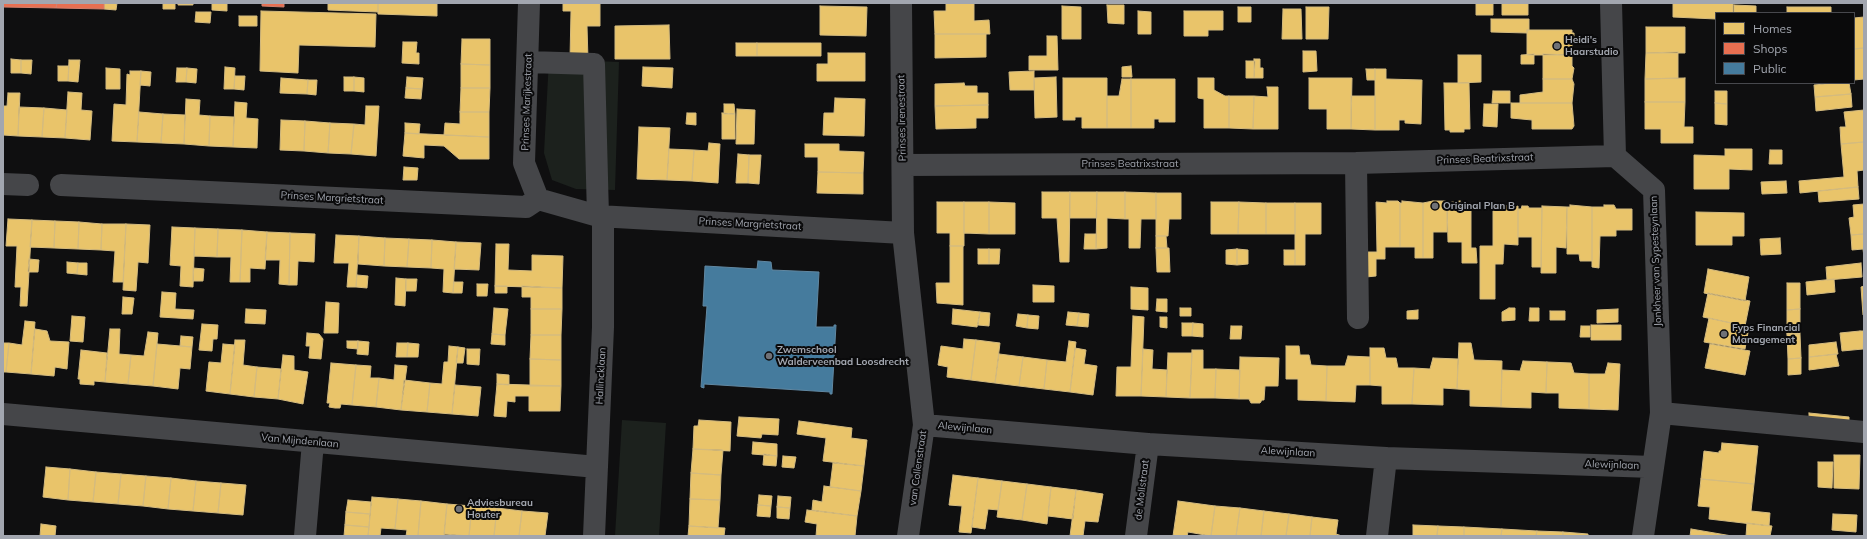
<!DOCTYPE html>
<style>
body{margin:0}
#map{position:relative;width:1867px;height:539px;overflow:hidden;background:#0f0f10;font-family:Mulish,sans-serif}
canvas{display:block}
.frame{position:absolute;inset:0;border:4px solid #a2a6af;pointer-events:none}
.legend{position:absolute;left:1715px;top:12px;width:140px;height:72px;box-sizing:border-box;background:#0a0a0b;border:1px solid #47484d;margin:0;padding:5px 7px;list-style:none;font-size:12px;color:#a2a6af}
.legend li{display:flex;align-items:center;gap:8px;height:20px}
.legend b{width:20px;border:1px solid #47484d}
</style>
<div id="map">
<canvas width="1867" height="539"></canvas>
<div class="frame"></div>
<ul class="legend">
<li><b style="height:11px;background:#e9c46a"></b>Homes</li>
<li><b style="height:11px;background:#e76f51"></b>Shops</li>
<li><b style="height:11px;background:#457b9d"></b>Public</li>
</ul>
</div>
<script>
const ctx = document.querySelector('canvas').getContext('2d');
ctx.lineJoin = 'round';
function fill(path, color) { ctx.fillStyle = color; ctx.fill(path, 'evenodd'); }
const toPath = rows => new Path2D(rows.map(r => 'M' + r).join(''));
function strokePath(path, color, width, dash) { ctx.strokeStyle = color; ctx.lineWidth = width; ctx.lineCap = dash ? 'butt' : 'round'; ctx.setLineDash(dash || []); ctx.stroke(path); }
function label(font, color, halo, rows, align = 'center') {
  ctx.font = font + ' Mulish,sans-serif'; ctx.lineWidth = 4; ctx.setLineDash([]); ctx.textBaseline = 'middle'; ctx.strokeStyle = halo; ctx.fillStyle = color; for (const [text, x, y, turn = 0] of rows) {
    ctx.save(); ctx.translate(x, y); ctx.rotate((+turn || 0) * Math.PI / 180); ctx.textAlign = isNaN(turn) ? turn : align; if (halo) ctx.strokeText(text, 0, 0); ctx.fillText(text, 0, 0); ctx.restore();
  }
}
fill(toPath([
 [549,59,619,62,615,190,576,189,552,180,544,153],
 [622,420,666,423,659,536,615,536]
]), '#1c211d');
const homes = toPath([
 [104,3,117,3,116,10,104,9,104,3],
 [163,3,175,3,175,9,163,9,163,3],
 [178,3,193,3,193,5,178,5,178,3],
 [212,3,227,3,227,11,212,10,212,3],
 [328,3,378,3,378,12,328,10,328,3],
 [378,3,437,3,437,16,378,14,378,3],
 [563,3,600,3,600,26,587,26,588,60,570,59,571,11,563,11,563,3],
 [946,3,974,3,974,21,989,20,990,34,935,34,934,11,946,11,946,3],
 [1476,3,1493,3,1493,15,1476,15,1476,3],
 [1502,3,1528,3,1528,15,1502,15,1502,3],
 [1673,3,1733,3,1733,13,1716,13,1716,19,1673,17,1673,3],
 [1107,5,1124,5,1124,24,1108,23,1107,5],
 [1734,5,1756,6,1756,13,1734,13,1734,5],
 [820,6,867,7,866,36,820,35,820,6],
 [1062,6,1081,7,1081,39,1062,39,1062,6],
 [1238,7,1251,7,1251,22,1238,22,1238,7],
 [1306,7,1329,7,1328,39,1306,39,1306,7],
 [1787,7,1831,7,1831,13,1787,13,1787,7],
 [1283,9,1301,9,1302,39,1282,39,1283,9],
 [261,11,376,14,375,47,299,45,298,73,260,71,261,11],
 [1138,11,1151,12,1151,34,1138,34,1138,11],
 [1184,11,1223,11,1223,30,1208,30,1208,36,1184,36,1184,11],
 [196,12,211,12,210,23,195,22,196,12],
 [239,16,257,16,257,26,239,26,239,16],
 [1864,17,1864,48,1854,49,1854,18,1864,17],
 [1491,19,1529,19,1529,30,1527,30,1527,33,1491,32,1491,19],
 [669,25,670,59,615,59,615,26,669,25],
 [1646,27,1685,27,1685,53,1646,53,1646,27],
 [1527,30,1572,30,1572,33,1574,33,1574,42,1572,43,1572,55,1527,55,1527,30],
 [935,34,986,34,986,57,935,58,935,34],
 [1047,36,1057,36,1058,70,1029,70,1029,56,1047,56,1047,36],
 [462,39,490,39,490,65,461,64,462,39],
 [403,42,417,42,416,53,419,53,419,64,402,63,403,42],
 [736,43,757,43,757,56,736,56,736,43],
 [757,43,821,43,821,56,757,56,757,43],
 [1864,48,1864,79,1854,80,1854,49,1864,48],
 [1303,51,1316,51,1317,71,1303,72,1303,51],
 [1678,52,1678,78,1645,79,1646,53,1678,52],
 [828,53,865,53,865,81,817,81,817,64,828,64,828,53],
 [1534,54,1534,64,1521,64,1521,55,1534,54],
 [1543,54,1572,55,1572,66,1574,68,1572,79,1543,79,1543,54],
 [1458,55,1481,55,1481,82,1458,83,1458,55],
 [11,59,21,60,21,73,11,73,11,59],
 [1254,59,1260,59,1260,68,1263,68,1263,78,1254,78,1254,59],
 [21,60,32,60,31,74,21,73,21,60],
 [69,60,80,60,78,82,68,81,69,60],
 [1246,61,1255,61,1254,78,1246,78,1246,61],
 [461,64,490,65,490,88,461,88,461,64],
 [58,66,69,66,68,81,58,81,58,66],
 [1131,66,1132,77,1122,77,1122,67,1131,66],
 [225,67,235,68,234,89,224,89,225,67],
 [643,67,673,68,672,88,642,86,643,67],
 [106,68,120,69,120,89,106,89,106,68],
 [177,68,187,68,186,82,176,82,177,68],
 [187,68,197,69,196,83,186,82,187,68],
 [1366,69,1375,69,1375,80,1367,80,1366,69],
 [1375,69,1386,69,1386,79,1422,80,1421,124,1405,123,1405,120,1399,120,1399,130,1375,130,1375,69],
 [130,71,141,71,137,142,112,141,114,104,126,105,127,74,130,75,130,71],
 [141,71,151,72,150,86,140,85,141,71],
 [1034,71,1034,90,1010,90,1009,72,1034,71],
 [235,76,245,76,244,90,234,89,235,76],
 [344,77,354,77,354,91,344,91,344,77],
 [354,77,364,78,364,92,354,91,354,77],
 [407,77,423,78,422,89,406,88,407,77],
 [1056,77,1057,117,1035,118,1034,78,1056,77],
 [281,78,308,80,307,94,280,93,281,78],
 [1063,78,1107,78,1107,128,1082,128,1082,117,1075,117,1075,120,1063,120,1063,78],
 [1198,78,1214,78,1214,90,1225,96,1229,96,1229,128,1204,128,1204,99,1198,98,1198,78],
 [1309,78,1352,78,1351,129,1327,129,1327,109,1309,109,1309,78],
 [1685,78,1685,102,1645,102,1645,79,1685,78],
 [1122,79,1131,79,1131,128,1107,128,1107,96,1119,96,1122,79],
 [1131,79,1175,79,1175,122,1159,122,1159,119,1154,119,1154,128,1131,128,1131,79],
 [1543,79,1572,79,1574,84,1572,103,1520,103,1520,95,1543,92,1543,79],
 [308,80,317,80,316,95,307,94,308,80],
 [964,83,965,86,977,86,977,93,988,93,988,105,935,106,935,84,964,83],
 [1444,83,1469,83,1470,129,1464,129,1464,132,1450,132,1450,130,1445,130,1444,83],
 [1835,83,1849,83,1851,94,1815,97,1814,85,1835,83],
 [1267,87,1278,87,1278,129,1253,129,1254,96,1268,97,1267,87],
 [406,88,422,89,421,99,405,98,406,88],
 [461,88,490,88,489,112,460,112,461,88],
 [1493,91,1510,91,1510,103,1492,103,1493,91],
 [1715,91,1727,91,1727,104,1715,103,1715,91],
 [68,92,82,93,81,110,92,111,90,140,65,138,68,92],
 [8,93,20,93,18,136,3,135,3,106,7,106,8,93],
 [1851,94,1852,107,1816,111,1815,97,1851,94],
 [1229,96,1254,96,1253,129,1229,128,1229,96],
 [1351,96,1375,96,1375,130,1351,129,1351,96],
 [835,98,865,99,864,136,823,135,824,113,834,113,835,98],
 [186,99,200,100,199,115,210,116,209,146,184,144,186,99],
 [235,102,247,103,246,118,258,119,257,148,233,147,235,102],
 [1645,102,1685,102,1684,127,1693,127,1693,143,1661,143,1661,129,1645,129,1645,102],
 [1511,103,1572,103,1574,126,1572,129,1532,129,1532,120,1511,118,1511,103],
 [1715,103,1727,104,1727,125,1715,124,1715,103],
 [724,104,734,104,735,114,724,114,724,104],
 [1484,104,1498,104,1497,127,1483,126,1484,104],
 [988,105,988,118,976,118,976,128,936,129,935,106,988,105],
 [366,106,379,106,376,156,351,154,354,124,365,125,366,106],
 [19,107,44,108,42,137,18,136,19,107],
 [44,108,67,110,65,138,42,137,44,108],
 [737,109,755,110,754,144,736,144,737,109],
 [1864,110,1864,142,1841,144,1840,127,1846,127,1844,112,1864,110],
 [139,112,163,114,161,143,137,142,139,112],
 [460,112,489,112,489,137,444,135,445,123,460,124,460,112],
 [687,113,696,113,696,125,686,124,687,113],
 [722,113,735,114,735,139,722,139,722,113],
 [163,114,185,115,184,144,161,143,163,114],
 [210,116,234,117,233,147,209,146,210,116],
 [281,120,305,121,304,151,280,150,281,120],
 [305,121,330,123,328,153,304,151,305,121],
 [330,123,354,124,351,154,328,153,330,123],
 [405,123,420,124,419,134,405,133,405,123],
 [639,127,670,128,667,180,637,179,639,127],
 [405,133,489,137,489,159,459,159,444,146,424,145,424,158,403,156,405,133],
 [1864,142,1864,170,1857,171,1858,187,1800,193,1799,181,1844,177,1841,144,1864,142],
 [709,143,720,144,718,183,692,181,694,150,708,151,709,143],
 [805,144,839,144,839,151,864,152,863,173,818,172,818,157,805,157,805,144],
 [669,149,694,150,692,181,667,180,669,149],
 [1725,149,1752,149,1752,170,1729,169,1729,189,1694,189,1694,155,1725,156,1725,149],
 [1770,150,1782,150,1782,164,1769,164,1770,150],
 [738,154,749,155,748,183,736,183,738,154],
 [749,155,761,155,759,184,748,183,749,155],
 [404,167,418,168,417,180,403,180,404,167],
 [818,172,863,173,863,194,817,193,818,172],
 [1786,181,1787,193,1762,194,1761,182,1786,181],
 [1858,187,1859,199,1819,202,1818,191,1858,187],
 [1042,192,1070,192,1069,262,1060,262,1057,218,1042,218,1042,192],
 [1070,192,1097,192,1096,218,1070,218,1070,192],
 [1097,192,1125,192,1125,219,1107,218,1107,248,1096,249,1097,192],
 [1125,192,1156,193,1156,219,1141,219,1140,248,1129,248,1129,219,1125,219,1125,192],
 [1156,193,1181,193,1181,219,1169,219,1168,236,1156,236,1156,193],
 [1387,201,1398,201,1400,203,1400,247,1385,247,1385,259,1376,259,1376,276,1366,277,1366,252,1377,252,1376,202,1387,203,1387,201],
 [1402,201,1423,203,1423,258,1415,258,1415,247,1400,247,1400,203,1402,203,1402,201],
 [1433,201,1446,201,1447,203,1447,232,1433,232,1433,258,1423,258,1423,203,1433,201],
 [1460,201,1460,203,1471,203,1471,248,1476,248,1477,263,1462,263,1462,242,1448,242,1447,203,1460,201],
 [937,202,964,202,964,246,950,246,950,233,937,233,937,202],
 [964,202,989,202,989,234,964,233,964,202],
 [989,202,1015,203,1015,234,989,234,989,202],
 [1211,202,1239,202,1238,234,1211,234,1211,202],
 [1239,202,1266,203,1266,234,1238,234,1239,202],
 [1266,203,1295,203,1295,234,1266,234,1266,203],
 [1295,203,1321,203,1321,234,1305,234,1305,265,1295,265,1295,203],
 [1864,204,1864,234,1851,235,1849,218,1854,217,1853,205,1864,204],
 [1515,205,1515,207,1518,206,1518,245,1504,244,1503,264,1495,264,1495,299,1480,299,1480,246,1493,246,1493,207,1515,205],
 [1570,205,1592,207,1592,261,1580,261,1579,254,1567,254,1567,207,1570,207,1570,205],
 [1604,205,1614,205,1616,209,1632,209,1632,230,1616,230,1616,236,1600,236,1599,268,1592,267,1592,207,1604,207,1604,205],
 [1522,206,1528,206,1529,208,1542,208,1541,267,1532,267,1532,237,1518,237,1518,209,1521,209,1522,206],
 [1542,206,1567,207,1566,248,1556,247,1556,273,1541,273,1542,206],
 [1696,212,1744,213,1744,236,1732,236,1732,245,1696,245,1696,212],
 [8,219,32,220,27,306,20,306,21,287,15,287,17,246,6,246,8,219],
 [32,220,55,221,54,248,30,247,32,220],
 [55,221,79,222,78,249,54,248,55,221],
 [79,222,102,224,101,250,78,249,79,222],
 [102,224,126,224,123,282,113,282,115,251,101,250,102,224],
 [126,224,150,225,148,263,138,262,136,291,123,290,126,224],
 [172,227,195,228,193,287,180,286,181,266,170,265,172,227],
 [195,228,218,229,217,257,194,256,195,228],
 [218,229,242,230,240,282,230,282,231,257,217,257,218,229],
 [242,230,267,232,265,269,250,268,250,282,240,282,242,230],
 [267,232,290,233,289,285,279,284,280,260,265,260,267,232],
 [290,233,315,234,314,262,298,261,297,285,289,285,290,233],
 [1085,234,1096,234,1096,249,1084,249,1085,234],
 [1864,234,1864,257,1863,249,1852,250,1851,235,1864,234],
 [336,235,359,236,356,287,347,287,349,263,334,263,336,235],
 [359,236,385,238,384,266,358,264,359,236],
 [1156,236,1166,236,1167,248,1156,248,1156,236],
 [385,238,409,239,407,267,384,266,385,238],
 [1780,238,1781,254,1761,255,1760,239,1780,238],
 [409,239,432,240,431,268,407,267,409,239],
 [432,240,456,242,453,293,443,292,444,269,431,268,432,240],
 [456,242,481,243,479,270,454,269,456,242],
 [496,244,509,244,508,270,532,271,532,255,563,256,562,288,495,286,496,244],
 [950,246,963,246,963,305,937,303,936,283,950,283,950,246],
 [1156,248,1169,248,1170,272,1157,272,1156,248],
 [978,249,989,249,989,264,978,264,978,249],
 [989,249,1000,249,999,264,989,264,989,249],
 [1237,249,1248,250,1248,264,1237,265,1237,249],
 [1237,249,1237,265,1226,264,1226,250,1237,249],
 [1284,250,1295,250,1295,265,1284,265,1284,250],
 [29,259,39,260,38,272,28,272,29,259],
 [67,262,78,263,77,274,67,273,67,262],
 [78,263,87,263,87,275,77,274,78,263],
 [1861,263,1862,277,1827,280,1826,267,1861,263],
 [193,268,204,269,203,281,193,281,193,268],
 [1708,269,1749,277,1745,301,1704,293,1708,269],
 [357,275,368,276,367,288,356,287,357,275],
 [396,278,406,279,405,306,395,305,396,278],
 [406,279,417,279,416,291,406,291,406,279],
 [1834,279,1835,292,1807,295,1806,282,1834,279],
 [454,282,463,282,462,293,453,293,454,282],
 [1787,283,1800,283,1800,309,1787,310,1787,283],
 [477,284,488,284,487,296,477,296,477,284],
 [1033,285,1054,286,1054,302,1033,302,1033,285],
 [495,286,507,286,507,293,495,293,495,286],
 [522,286,562,288,562,309,531,309,531,297,522,297,522,286],
 [1864,286,1864,315,1863,315,1861,287,1864,286],
 [1131,287,1148,288,1148,310,1131,309,1131,287],
 [162,292,176,293,175,309,194,310,193,319,160,317,162,292],
 [1708,293,1750,301,1745,326,1703,317,1708,293],
 [123,297,134,298,132,314,122,314,123,297],
 [1157,299,1167,299,1167,312,1156,311,1157,299],
 [326,302,339,303,338,333,324,333,326,302],
 [494,308,508,309,505,335,492,334,494,308],
 [1180,308,1191,308,1191,316,1180,316,1180,308],
 [1509,308,1515,308,1515,320,1502,321,1502,312,1509,308],
 [1530,308,1539,308,1539,321,1529,321,1530,308],
 [246,309,266,310,265,324,245,323,246,309],
 [531,309,562,309,561,335,531,335,531,309],
 [953,309,980,312,977,327,952,324,953,309],
 [1618,309,1618,322,1597,323,1597,310,1618,309],
 [1800,309,1800,334,1787,334,1787,310,1800,309],
 [1418,310,1418,319,1407,319,1407,311,1418,310],
 [1550,311,1565,311,1565,320,1550,320,1550,311],
 [980,312,990,313,989,326,978,325,980,312],
 [1068,312,1079,313,1077,326,1066,325,1068,312],
 [1079,313,1089,314,1088,327,1077,326,1079,313],
 [1018,314,1028,315,1027,328,1016,326,1018,314],
 [1028,315,1039,316,1038,329,1027,328,1028,315],
 [72,316,85,317,83,342,70,341,72,316],
 [1133,316,1144,317,1141,396,1116,396,1117,367,1131,367,1133,316],
 [1160,317,1167,317,1167,328,1160,327,1160,317],
 [1709,318,1749,327,1745,349,1704,342,1709,318],
 [25,321,35,322,31,374,6,372,9,343,22,345,25,321],
 [1182,323,1193,323,1192,336,1182,336,1182,323],
 [1193,323,1203,324,1203,337,1192,336,1193,323],
 [202,324,218,325,217,339,213,339,212,351,199,350,202,324],
 [1591,325,1621,325,1621,340,1591,340,1591,325],
 [1231,326,1242,326,1241,339,1230,339,1231,326],
 [1581,326,1590,326,1590,337,1580,337,1581,326],
 [35,329,47,331,50,341,69,342,67,369,55,367,54,376,31,374,35,329],
 [110,329,120,329,119,354,131,355,128,384,105,382,110,329],
 [1860,331,1864,331,1863,349,1842,351,1840,333,1860,331],
 [148,332,158,333,153,386,128,384,131,355,144,356,148,332],
 [307,333,319,334,323,339,321,359,309,358,310,346,306,346,307,333],
 [492,334,505,335,505,345,491,344,492,334],
 [1787,334,1800,334,1801,358,1788,359,1787,334],
 [531,335,561,335,561,360,530,359,531,335],
 [181,336,193,337,192,347,180,346,181,336],
 [964,339,976,340,971,380,947,377,948,367,938,365,941,346,963,349,964,339],
 [235,340,245,340,243,365,257,367,254,397,230,394,235,340],
 [976,340,1000,343,995,383,971,380,976,340],
 [347,341,358,341,358,349,347,348,347,341],
 [358,341,369,342,368,355,357,354,358,341],
 [1069,341,1076,342,1070,392,1044,389,1047,360,1066,362,1069,341],
 [1836,342,1838,354,1809,357,1809,345,1836,342],
 [3,343,9,343,6,372,3,372,3,343],
 [397,343,408,343,407,357,396,357,397,343],
 [408,343,419,344,418,357,407,357,408,343],
 [1459,343,1471,343,1474,360,1502,361,1501,407,1470,406,1470,390,1457,389,1459,343],
 [157,344,192,347,190,369,180,368,178,389,153,386,157,344],
 [223,344,235,345,230,394,206,391,209,362,221,363,223,344],
 [1710,344,1750,351,1745,375,1705,368,1710,344],
 [449,346,458,347,452,414,427,412,430,383,442,384,444,362,448,362,449,346],
 [1286,346,1299,346,1300,355,1309,355,1311,365,1327,366,1326,401,1298,400,1298,379,1286,379,1286,346],
 [458,347,465,348,463,363,456,363,458,347],
 [1075,348,1086,350,1084,364,1097,366,1093,395,1070,392,1075,348],
 [1370,348,1384,348,1386,358,1396,358,1398,368,1414,368,1412,404,1382,404,1382,386,1370,385,1370,348],
 [467,349,480,349,479,365,467,364,467,349],
 [1143,349,1153,350,1152,369,1167,370,1166,397,1141,396,1143,349],
 [81,350,107,353,105,382,94,381,94,385,80,384,80,379,78,379,81,350],
 [1192,350,1203,350,1203,369,1216,369,1215,398,1190,398,1192,350],
 [1168,353,1192,353,1190,398,1166,397,1168,353],
 [999,354,1023,357,1019,386,995,383,999,354],
 [1836,354,1839,366,1809,370,1809,357,1836,354],
 [283,355,294,356,294,370,308,372,303,404,278,399,283,355],
 [1348,356,1370,357,1370,385,1356,385,1355,402,1326,401,1327,366,1345,366,1348,356],
 [1023,357,1047,360,1044,389,1019,386,1023,357],
 [1240,357,1279,358,1278,386,1265,386,1264,400,1262,400,1260,403,1251,403,1249,399,1239,399,1240,357],
 [1433,358,1458,359,1457,389,1443,388,1443,405,1412,404,1414,368,1430,369,1433,358],
 [1801,358,1801,374,1788,375,1788,359,1801,358],
 [530,359,561,360,561,386,530,386,530,359],
 [1523,361,1547,362,1546,393,1531,392,1531,408,1501,407,1502,370,1520,371,1523,361],
 [1547,362,1571,363,1574,373,1589,374,1589,409,1559,408,1559,393,1546,393,1547,362],
 [331,363,356,365,352,405,341,404,340,408,335,408,329,407,330,403,327,403,331,363],
 [1608,363,1620,364,1618,410,1589,409,1589,374,1605,374,1608,363],
 [356,365,371,366,370,378,379,378,376,407,352,405,356,365],
 [395,365,407,366,401,410,376,407,379,378,394,380,395,365],
 [257,367,281,369,278,399,254,397,257,367],
 [1216,369,1240,370,1239,399,1215,398,1216,369],
 [497,374,509,375,509,385,497,384,497,374],
 [404,380,430,383,427,412,401,410,404,380],
 [497,384,561,386,560,411,529,411,529,396,515,396,515,402,507,401,506,417,494,416,497,384],
 [455,385,481,387,478,416,452,414,455,385],
 [1809,413,1849,417,1849,429,1809,426,1809,413],
 [739,417,779,419,778,435,762,434,761,438,737,436,739,417],
 [699,420,731,422,730,451,693,449,694,426,698,426,699,420],
 [799,421,852,428,851,438,867,440,864,466,823,461,826,438,797,434,799,421],
 [753,442,777,444,777,456,752,454,753,442],
 [1722,443,1758,446,1754,484,1701,479,1704,451,1719,453,1719,451,1721,451,1722,443],
 [693,449,723,450,721,475,691,473,693,449],
 [764,454,777,456,776,466,763,465,764,454],
 [1834,455,1860,455,1859,489,1834,488,1834,455],
 [783,456,796,457,794,468,782,467,783,456],
 [1818,462,1833,462,1832,488,1818,487,1818,462],
 [833,463,864,466,861,491,830,487,833,463],
 [46,467,70,469,68,500,43,497,46,467],
 [70,469,96,472,93,502,68,500,70,469],
 [96,472,121,474,118,504,93,502,96,472],
 [691,473,721,475,720,500,690,499,691,473],
 [121,474,146,476,143,506,118,504,121,474],
 [953,475,978,478,971,533,959,532,962,506,949,505,953,475],
 [146,476,171,478,168,509,143,506,146,476],
 [171,478,196,481,193,511,168,509,171,478],
 [978,478,1002,481,998,510,988,509,985,529,972,527,978,478],
 [1701,479,1754,484,1751,511,1770,513,1769,526,1709,519,1710,507,1698,506,1701,479],
 [196,481,221,483,218,513,193,511,196,481],
 [1002,481,1027,484,1022,520,997,517,1002,481],
 [221,483,246,485,243,515,218,513,221,483],
 [1027,484,1051,487,1047,524,1022,520,1027,484],
 [824,486,861,491,857,516,812,510,813,500,822,502,824,486],
 [1051,487,1076,490,1073,519,1048,516,1051,487],
 [1076,490,1103,494,1098,522,1085,521,1083,536,1070,536,1076,490],
 [759,495,772,496,771,506,758,505,759,495],
 [778,496,791,497,790,508,777,507,778,496],
 [372,497,398,499,395,529,381,528,380,536,368,536,372,497],
 [398,499,421,501,418,536,406,536,407,530,395,529,398,499],
 [690,499,720,500,718,528,689,526,690,499],
 [348,500,371,502,370,514,346,512,348,500],
 [421,501,447,504,444,536,418,536,421,501],
 [1178,501,1215,506,1211,536,1188,532,1187,536,1173,536,1178,501],
 [447,504,472,506,469,536,444,534,447,504],
 [758,505,771,506,770,517,757,516,758,505],
 [472,506,497,508,494,536,469,536,472,506],
 [1215,506,1240,508,1236,536,1211,536,1215,506],
 [777,507,790,508,789,519,777,518,777,507],
 [497,508,522,511,519,536,494,536,497,508],
 [1240,508,1264,511,1261,536,1236,536,1240,508],
 [807,510,857,516,855,536,816,536,817,524,805,522,807,510],
 [522,511,548,513,545,536,519,536,522,511],
 [1264,511,1289,514,1286,536,1261,536,1264,511],
 [346,512,370,514,369,527,345,525,346,512],
 [1289,514,1312,517,1310,536,1286,536,1289,514],
 [1833,514,1857,515,1856,532,1832,530,1833,514],
 [1312,517,1338,520,1336,534,1342,536,1310,536,1312,517],
 [1747,523,1772,526,1770,536,1746,536,1747,523],
 [41,524,56,526,55,536,40,536,41,524],
 [345,525,369,527,368,536,344,536,345,525],
 [1413,525,1438,526,1437,536,1413,536,1413,525],
 [689,526,725,528,724,536,688,536,689,526],
 [1438,526,1464,527,1464,536,1437,536,1438,526],
 [1464,527,1502,529,1501,536,1464,536,1464,527],
 [1502,529,1537,531,1536,536,1501,536,1502,529],
 [1691,529,1732,536,1690,536,1691,529],
 [1537,531,1563,532,1563,536,1536,536,1537,531],
 [1563,532,1588,534,1588,536,1563,536,1563,532]
]);
fill(homes, '#e9c46a');
strokePath(homes, '#d4bb7f', 1);
const shops = toPath([
 [3,3,57,3,56,8,3,7,3,3],
 [57,3,104,3,104,9,56,8,57,3],
 [262,3,284,3,284,7,262,6,262,3]
]);
fill(shops, '#e76f51');
strokePath(shops, '#d2806d', 1);
const public = toPath([
 [758,261,771,262,772,270,819,272,816,327,834,327,834,325,836,325,832,394,830,394,830,392,704,384,704,388,701,387,707,306,703,306,705,266,757,269,758,261]
]);
fill(public, '#457b9d');
strokePath(public, '#6188a2', 1);
strokePath(toPath([
 [529,3,524,163,538,199],
 [901,3,903,233,924,425,908,536],
 [1611,3,1615,156,1654,190,1661,413,1643,536],
 [528,62,594,64,598,216],
 [1356,163,1358,318],
 [903,165,1356,163,1615,156],
 [3,184,28,185],
 [61,185,526,207,538,199,598,216,903,233],
 [1661,413,1864,432],
 [3,414,597,467],
 [924,425,1148,444,1386,458,1653,467],
 [305,536,313,442],
 [594,536,603,327,603,216],
 [1136,536,1148,444],
 [1377,536,1386,458]
]), '#454649', 22);
for (const [x, y, r, color] of [
 [1557,46,4,"#6f7177"],
 [1435,206,4,"#6f7177"],
 [1724,334,4,"#6f7177"],
 [769,356,4,"#6f7177"],
 [459,509,4,"#6f7177"]
]) { const dot = new Path2D(); dot.arc(x, y, r, 0, 2 * Math.PI); ctx.fillStyle = color; ctx.fill(dot); strokePath(dot, '#0a0a0b', 1.5); }
label('bold 10px', '#a2a6af', '#0a0a0b', [
 ["Heidi's",1565,40],
 ["Haarstudio",1565,52],
 ["Original Plan B",1443,206],
 ["Fyps Financial",1732,328],
 ["Management",1732,340],
 ["Zwemschool",777,350],
 ["Walderveenbad Loosdrecht",777,362],
 ["Adviesbureau",467,503],
 ["Houter",467,515]
], 'left');
label('10px', '#a2a6af', '#0a0a0b', [
 ["Prinses Marijkestraat",527,102,-88],
 ["Prinses Irenestraat",902,118,-91],
 ["Prinses Beatrixstraat",1485,159,-2],
 ["Prinses Beatrixstraat",1130,164],
 ["Prinses Margrietstraat",332,198,3],
 ["Prinses Margrietstraat",750,224,3],
 ["Jonkheer van Sypesteynlaan",1656,261,-92],
 ["Hallincklaan",601,376,-87],
 ["Alewijnlaan",965,428,5],
 ["Van Mijndenlaan",300,441,5],
 ["Alewijnlaan",1288,452,3],
 ["Alewijnlaan",1612,465,2],
 ["van Collenstraat",918,468,-82],
 ["de Mollstraat",1142,490,-83]
]);
</script>
